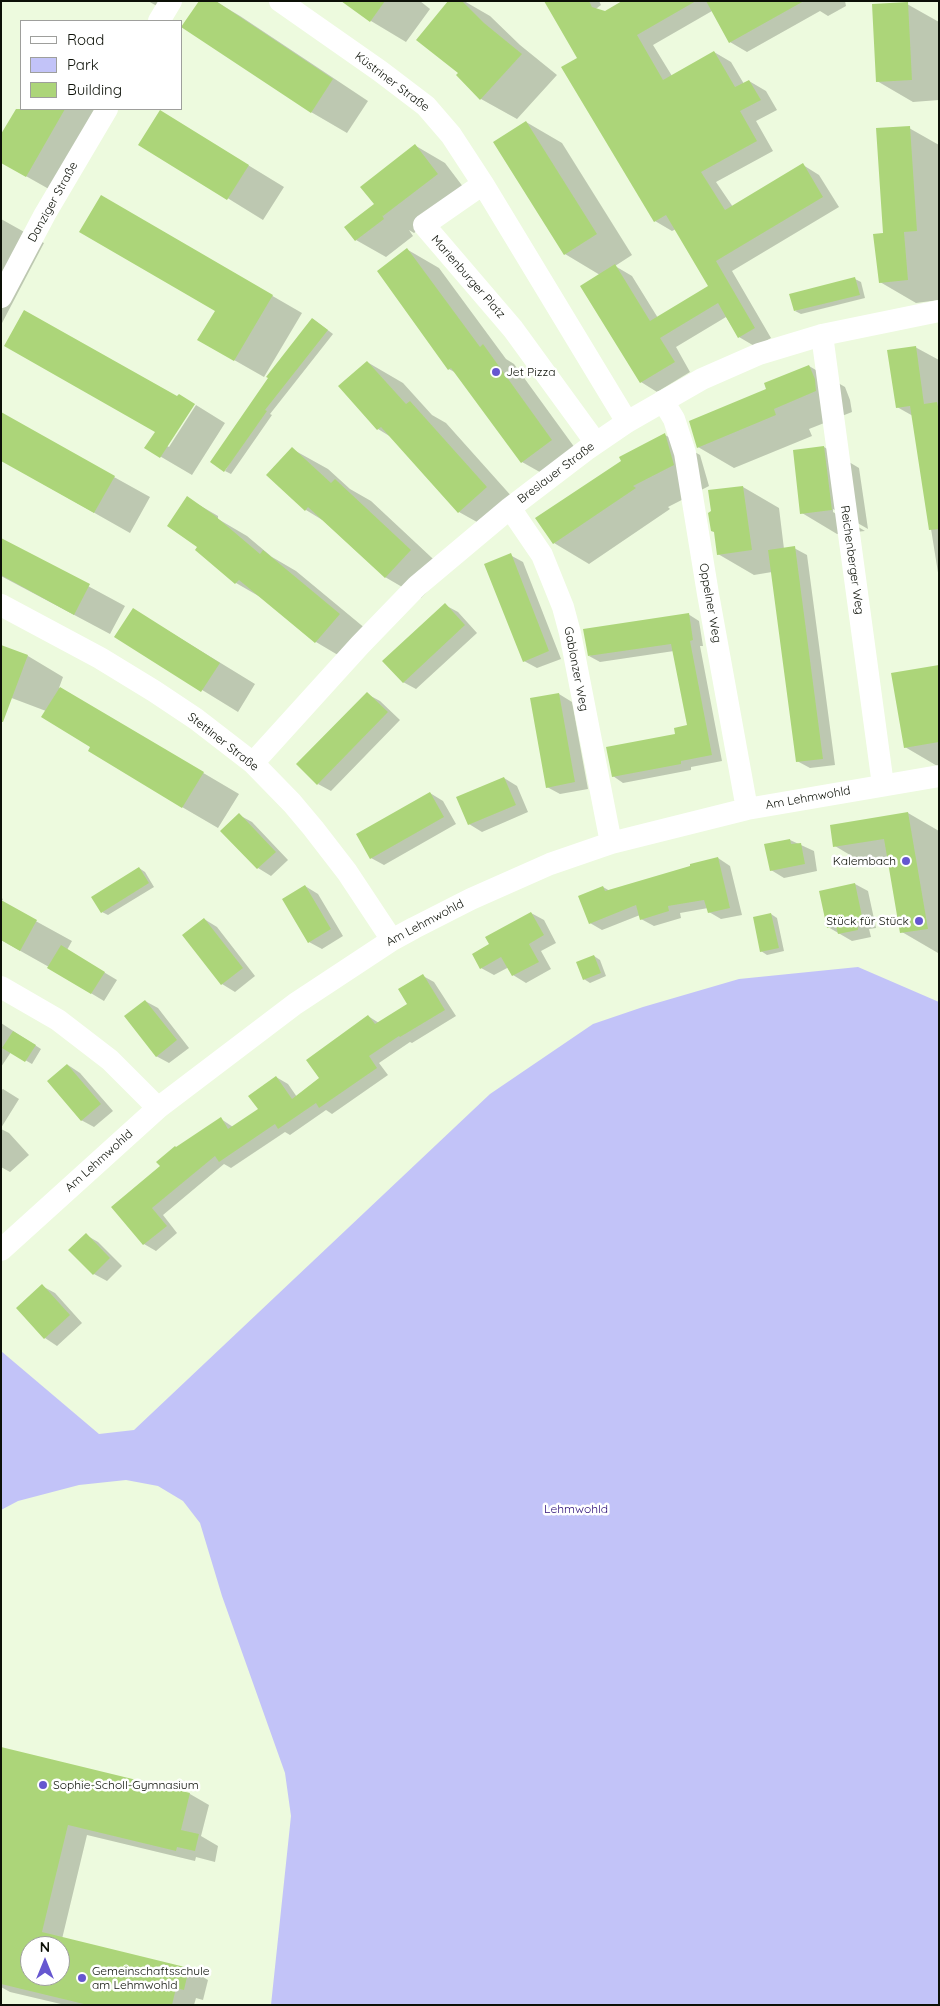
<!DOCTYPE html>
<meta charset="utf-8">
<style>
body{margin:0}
#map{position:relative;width:940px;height:2006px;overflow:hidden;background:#edfade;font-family:Quicksand,sans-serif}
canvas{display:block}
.frame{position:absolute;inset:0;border:2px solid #0c1007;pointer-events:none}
.legend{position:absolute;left:20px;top:20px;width:162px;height:90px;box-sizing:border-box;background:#fff;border:1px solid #9e9f9c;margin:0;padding:6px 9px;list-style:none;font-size:15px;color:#0c1007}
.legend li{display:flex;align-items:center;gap:10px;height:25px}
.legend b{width:25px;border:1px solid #9e9f9c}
.north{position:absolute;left:20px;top:1936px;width:50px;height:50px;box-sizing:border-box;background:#fff;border:1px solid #9e9f9c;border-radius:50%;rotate:0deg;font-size:14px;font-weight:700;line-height:20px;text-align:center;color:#0c1007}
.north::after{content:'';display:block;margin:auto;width:18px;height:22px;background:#6657d0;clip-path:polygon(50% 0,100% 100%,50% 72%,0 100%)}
</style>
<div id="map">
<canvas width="940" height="2006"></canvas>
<div class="frame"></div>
<ul class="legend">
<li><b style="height:6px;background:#fff"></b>Road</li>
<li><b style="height:14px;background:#c2c3f8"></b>Park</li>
<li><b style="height:14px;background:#acd579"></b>Building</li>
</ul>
<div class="north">N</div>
</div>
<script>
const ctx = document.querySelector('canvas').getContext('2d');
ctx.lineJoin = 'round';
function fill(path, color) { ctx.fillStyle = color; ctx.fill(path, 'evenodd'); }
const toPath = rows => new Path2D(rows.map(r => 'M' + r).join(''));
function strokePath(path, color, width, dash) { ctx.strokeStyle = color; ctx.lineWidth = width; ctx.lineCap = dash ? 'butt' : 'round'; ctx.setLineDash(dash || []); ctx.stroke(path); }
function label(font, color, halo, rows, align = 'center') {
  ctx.font = font + ' Quicksand,sans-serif'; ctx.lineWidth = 5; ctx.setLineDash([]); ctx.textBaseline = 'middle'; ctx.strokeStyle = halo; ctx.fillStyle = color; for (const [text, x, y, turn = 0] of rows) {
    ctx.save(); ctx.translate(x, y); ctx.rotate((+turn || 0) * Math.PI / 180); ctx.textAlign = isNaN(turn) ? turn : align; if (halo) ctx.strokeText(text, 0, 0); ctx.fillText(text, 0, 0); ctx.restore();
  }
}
fill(toPath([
 [858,967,939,1002,939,2005,271,2005,291,1816,285,1773,222,1596,200,1523,183,1501,158,1486,126,1480,79,1485,18,1501,1,1510,1,1351,99,1434,134,1430,490,1094,593,1024,643,1007,739,979]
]), '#c2c3f8');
fill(toPath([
 [148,1,180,1,171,14],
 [215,1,240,16,368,101,347,133,311,112],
 [344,1,420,1,430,9,406,42,371,21],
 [450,1,464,1,490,16,520,45,557,75,517,119,481,99,458,75,460,73],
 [545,1,599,1,601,5,585,17,589,22,624,1,845,1,846,6,828,16,820,11,747,52,730,42,712,11,653,45,672,76,714,52,731,62,744,84,749,81,766,91,777,110,756,121,773,151,716,182,733,207,803,165,819,175,839,207,732,271,771,338,756,347,739,337,726,317,676,347,690,372,657,392,641,382,600,275,565,254,526,122,562,143,632,255,615,266,632,276,658,318,710,286,676,229,672,231,655,221,579,58],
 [907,4,939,22,939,100,913,102,877,81],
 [44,109,113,109,63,197,1,162,35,126],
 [161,112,284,187,263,220,140,144],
 [909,128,939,145,939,300,916,303,880,282,884,234],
 [416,146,445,163,467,192,414,233,409,230,413,236,386,257,356,240,375,205],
 [101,197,302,313,264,377,199,340,216,311],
 [1,219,44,243,1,325],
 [408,250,439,268,506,359,514,364,583,459,554,480,522,462,456,373,449,369],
 [855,279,861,282,865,298,801,314,795,311],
 [313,319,333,334,270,414,272,415,231,474,225,471],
 [915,347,939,360,939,579,913,416,897,407],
 [367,362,403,383,432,415,446,423,522,508,495,532,459,512,391,437,378,429],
 [809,366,845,387,850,400,852,412,809,429,812,436,734,468,698,447,768,390],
 [179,395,195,405,193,405,167,446,169,447,196,405,225,423,192,475,146,448],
 [665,435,700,455,709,486,668,507,670,509,589,564,554,543],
 [824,447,859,468,868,529,833,509,833,512,865,531,837,534,802,513],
 [292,449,328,469,350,489,371,501,446,571,421,598,385,577,324,521,306,510,268,475],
 [1,460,114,477,150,497,130,533],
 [743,487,779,508,784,549,794,548,807,555,835,765,810,768,797,761,772,572,754,575,718,554],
 [187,498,218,516,218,519,247,536,272,557,296,571,372,634,348,661,316,642,262,598,236,583,199,547],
 [1,539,125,606,110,634,1,576],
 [510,555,523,562,561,659,537,668,524,661],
 [445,605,458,612,477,633,416,689,403,682],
 [134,610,255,684,238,712,116,637],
 [688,614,699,621,703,646,700,646,722,761,691,767,691,770,623,783,613,776,688,726,674,651,600,662,589,656],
 [1,646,28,656,63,677,59,688,239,794,218,828,182,807,92,747,46,711,1,694],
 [939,666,939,767,905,747],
 [367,694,380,701,400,720,331,791,318,784],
 [559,694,572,702,588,789,560,794,547,787],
 [504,778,517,786,528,812,482,832,469,824],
 [430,793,443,801,456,824,384,865,371,858],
 [908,813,939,831,939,956,938,953,902,932,889,864,870,867,835,846],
 [239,815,252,822,288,860,271,876,258,868,222,831],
 [790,840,814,851,817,871,784,878,771,870],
 [718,858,730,866,742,915,721,919,709,912,708,908,680,913,681,918,654,926,641,919,640,915,602,930,590,923,603,887,610,891],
 [139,868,145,872,154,887,108,915,102,912],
 [855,884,868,891,876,928,869,929,871,937,852,941,828,927],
 [305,886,318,894,343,936,322,949,309,942],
 [1,898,3,899,1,902,72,941,67,950,117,980,104,1001,49,968,49,967,1,940],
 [531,913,544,920,556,943,541,951,551,969,526,983,513,975,509,967,494,975,481,968,490,945],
 [771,914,777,918,784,951,767,955,761,951],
 [204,919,217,927,255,976,235,992,222,984],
 [594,956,600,960,606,976,590,983,584,979],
 [423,976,434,982,456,1016,412,1043,410,1042,379,1063,388,1075,332,1114,326,1110,290,1135,285,1132,231,1168,224,1164,163,1215,177,1233,156,1251,144,1244,113,1207,162,1167,177,1148,221,1119,233,1127,259,1109,276,1077,288,1084,297,1097,321,1079,368,1016,379,1023,409,1004],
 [145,1001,158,1008,189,1048,169,1063,156,1056],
 [1,1023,41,1049,32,1064,11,1052,1,1067],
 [68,1065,80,1073,113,1111,94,1127,81,1120],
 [3,1089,19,1099,1,1128,1,1090],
 [1,1129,9,1133,29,1155,10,1172,1,1167],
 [86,1235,98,1242,122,1266,107,1281,94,1274,70,1250],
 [42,1286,55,1293,82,1323,57,1346,45,1338],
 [1,1749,190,1794,209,1805,201,1836,218,1846,215,1862,196,1857,195,1861,87,1835,62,1939,189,1969,208,1980,203,2000,196,1998,194,2005,65,2005,10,1992,1,1987],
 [30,1946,60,1946,60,1976,30,1976]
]), '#0003');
fill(toPath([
 [199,1,216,1,333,79,311,113,181,27],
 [341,1,385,1,370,22],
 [448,1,462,1,484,23,522,54,480,100,456,75,458,73,416,40],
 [544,1,589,1,592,7,605,11,622,1,696,1,637,35,663,80,714,51,735,87,749,80,761,100,740,111,757,141,701,172,725,210,803,163,823,197,716,261,755,328,738,338,718,303,660,338,675,362,640,383,580,286,615,264,650,321,708,286,666,215,654,222,561,67,577,58],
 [706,1,804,1,729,43],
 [908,2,912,80,876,82,872,4],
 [16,109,65,109,26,177,1,163,1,134],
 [160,110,249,165,227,200,138,145],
 [526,121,597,234,564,255,493,142],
 [910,126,917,231,904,232,908,280,879,283,873,234,883,233,876,128],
 [415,144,438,174,383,216,382,215,384,219,355,241,344,227,374,204,360,187],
 [101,195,273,295,234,361,197,340,215,311,79,232],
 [407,248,480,347,483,344,552,440,521,463,451,368,448,370,377,271],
 [855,277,860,295,794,311,789,294],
 [24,310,177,396,179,394,195,404,160,458,144,448,155,432,4,346],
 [312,318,328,330,265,410,267,411,224,472,210,462,268,378,266,377],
 [916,346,924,404,917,405,937,402,939,411,939,529,929,530,910,406,896,408,887,350],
 [367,361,406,404,410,401,487,487,458,513,381,427,377,430,338,386],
 [809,365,815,379,816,391,774,409,776,415,697,448,689,421,766,389,764,383],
 [1,412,115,476,94,513,1,461],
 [665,433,674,465,633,486,636,488,553,544,535,518,621,461,619,457],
 [824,446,832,510,800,514,793,450],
 [292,447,331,483,335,479,411,550,385,578,308,507,305,511,266,475],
 [743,486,752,550,717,555,714,532,711,531,708,513,711,511,708,490],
 [187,496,214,515,260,554,263,550,340,614,315,643,239,580,235,584,195,550,197,547,167,526],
 [1,538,90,584,74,615,1,575],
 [795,546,823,759,796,762,768,550],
 [511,553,549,651,523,662,484,564],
 [445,603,465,625,403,683,382,661],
 [133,608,220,663,201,692,114,637],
 [689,613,693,640,690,641,712,755,681,761,681,764,612,777,606,747,675,734,674,728,687,725,671,644,588,656,583,629],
 [1,645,28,655,3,722,1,722],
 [939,665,939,742,904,748,891,673],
 [60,687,204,772,182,808,88,751,90,747,41,717],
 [367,692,388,712,317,785,296,764],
 [559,693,575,782,546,788,530,698],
 [504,777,516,805,468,825,456,797],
 [430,792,444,817,370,859,356,834],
 [908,812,928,929,900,933,884,839,833,847,830,825],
 [239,813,276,852,257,869,220,831],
 [790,839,791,844,801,843,805,864,770,871,764,844],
 [718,857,730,908,708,913,704,900,668,906,669,911,640,920,636,905,589,924,578,896,603,886,605,891,690,866,690,864],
 [139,867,149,883,101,913,91,897],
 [855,883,863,921,857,922,858,930,838,934,836,926,827,928,819,891],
 [305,885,331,929,308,943,282,899],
 [1,900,37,920,20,951,1,940],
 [531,912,544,935,529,944,539,962,512,976,501,957,480,969,472,954,489,944,485,937],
 [771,913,779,948,760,952,753,917],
 [204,918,243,968,221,985,182,935],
 [61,945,105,972,91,994,47,968],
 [594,955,601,973,583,980,576,962],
 [423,974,445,1010,400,1037,399,1036,369,1056,377,1068,319,1108,316,1103,278,1129,275,1124,219,1162,215,1156,152,1208,167,1226,143,1245,111,1207,160,1166,156,1162,175,1146,176,1147,221,1117,228,1129,258,1109,248,1096,276,1076,292,1099,319,1078,306,1060,368,1015,375,1024,407,1004,398,989],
 [145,1000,177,1040,156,1057,124,1016],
 [13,1031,36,1045,25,1062,2,1048],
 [67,1064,101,1104,81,1121,47,1081],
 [86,1233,110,1258,93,1275,68,1250],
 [42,1284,70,1315,44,1339,16,1308],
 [1,1747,190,1793,181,1830,199,1834,195,1851,177,1847,176,1851,68,1825,42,1932,189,1968,184,1990,176,1988,172,2005,88,2005,1,1984],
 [30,1946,60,1946,60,1976,30,1976]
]), '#acd579');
strokePath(toPath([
 [280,1,380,71,426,106,451,135,483,184],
 [159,21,171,1],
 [1,297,45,214,107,109],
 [822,335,883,785],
 [663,401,674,419,685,453,708,594,747,809],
 [596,443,513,329,424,225,483,184,627,422],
 [510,508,542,555,563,607,570,633,611,843],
 [1,605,100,658,154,691,196,719,253,763,292,803,313,828,347,872,392,940],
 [253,763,360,645,417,586,510,508,586,450,627,422,702,379,759,354,822,335,939,311],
 [1,987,58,1020,110,1060,158,1108],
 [1,1250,158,1108,295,1004,392,940,414,928,471,899,550,864,611,843,747,809,939,776]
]), '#fff', 22);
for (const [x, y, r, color] of [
 [496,372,5,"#6657d0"],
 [906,861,5,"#6657d0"],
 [919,921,5,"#6657d0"],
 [43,1785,5,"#6657d0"],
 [82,1978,5,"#6657d0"]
]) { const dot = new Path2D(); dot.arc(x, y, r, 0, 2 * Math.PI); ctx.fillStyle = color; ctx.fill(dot); strokePath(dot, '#fff', 2); }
label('12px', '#0c1007', '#fff', [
 ["Küstriner Straße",392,82,37],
 ["Danziger Straße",53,202,-61],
 ["Marienburger Platz",468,277,49],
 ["Breslauer Straße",556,473,-37],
 ["Reichenberger Weg",852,560,82],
 ["Oppelner Weg",710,603,80],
 ["Gablonzer Weg",576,669,79],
 ["Stettiner Straße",223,742,38],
 ["Am Lehmwohld",808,798,-10],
 ["Am Lehmwohld",425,923,-28],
 ["Am Lehmwohld",99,1161,-42]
]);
label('12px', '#0c1007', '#fff', [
 ["Jet Pizza",506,372],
 ["Kalembach",896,861,"right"],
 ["Stück für Stück",909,921,"right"],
 ["Sophie-Scholl-Gymnasium",53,1785],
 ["Gemeinschaftsschule",92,1971],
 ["am Lehmwohld",92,1985]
], 'left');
label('12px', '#2b0d76', '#fff', [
 ["Lehmwohld",576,1509]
]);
</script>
